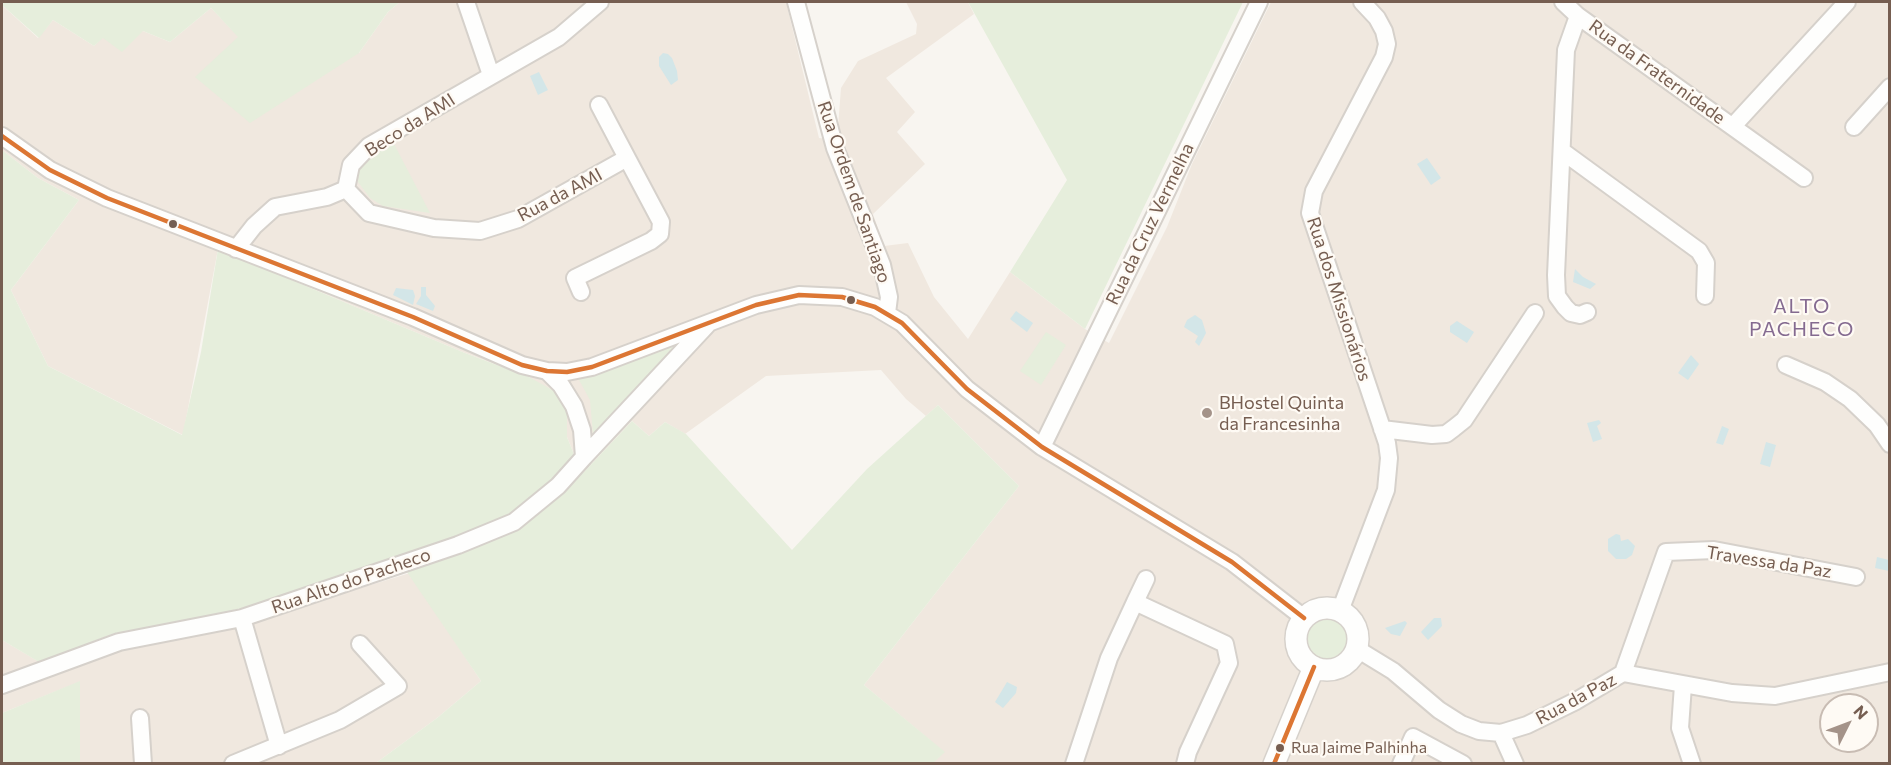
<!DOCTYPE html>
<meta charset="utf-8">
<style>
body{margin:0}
#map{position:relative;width:1891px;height:765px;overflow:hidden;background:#f8f5f0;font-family:Commissioner,sans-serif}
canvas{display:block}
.frame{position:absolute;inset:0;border:3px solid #765e51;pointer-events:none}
.north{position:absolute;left:1819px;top:693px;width:60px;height:60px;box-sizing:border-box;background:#fefaf4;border:2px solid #c8bcb3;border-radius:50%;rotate:48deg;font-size:16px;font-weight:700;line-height:24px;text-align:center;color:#765e51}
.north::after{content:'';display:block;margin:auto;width:21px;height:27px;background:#a49389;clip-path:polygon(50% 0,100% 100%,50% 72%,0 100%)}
</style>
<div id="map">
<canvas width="1891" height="765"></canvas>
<div class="frame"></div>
<div class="north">N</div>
</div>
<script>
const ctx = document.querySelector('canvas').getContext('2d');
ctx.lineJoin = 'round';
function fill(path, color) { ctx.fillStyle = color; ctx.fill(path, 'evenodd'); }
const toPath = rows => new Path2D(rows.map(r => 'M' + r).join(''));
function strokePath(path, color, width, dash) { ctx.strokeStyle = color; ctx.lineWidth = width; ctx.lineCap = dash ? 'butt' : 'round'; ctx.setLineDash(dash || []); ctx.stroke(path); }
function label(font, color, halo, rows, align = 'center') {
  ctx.font = font + ' Commissioner,sans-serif'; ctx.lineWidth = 4.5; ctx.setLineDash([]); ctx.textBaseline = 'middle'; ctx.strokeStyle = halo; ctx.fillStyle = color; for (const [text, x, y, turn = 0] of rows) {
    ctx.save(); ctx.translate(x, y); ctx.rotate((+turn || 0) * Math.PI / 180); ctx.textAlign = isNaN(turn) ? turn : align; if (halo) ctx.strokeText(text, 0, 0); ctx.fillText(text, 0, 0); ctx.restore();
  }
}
fill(toPath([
 [400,2,786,2,819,138,837,140,841,88,858,61,916,34,917,24,906,2,968,2,974,14,886,78,915,112,897,132,925,164,873,214,884,246,908,243,934,297,968,339,1010,272,1085,329,1109,343,1167,227,1192,164,1271,2,1889,2,1889,763,932,763,944,752,864,685,1019,486,938,405,926,416,906,399,881,370,766,376,685,434,665,422,649,436,632,421,582,474,567,437,567,410,529,377,465,353,218,249,183,435,48,366,11,290,79,200,38,178,2,150,2,5,38,38,53,20,94,46,102,38,143,31,170,42,211,8,239,37,359,53,388,12],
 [1831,705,1867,705,1867,741,1831,741],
 [410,573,481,681,437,718,376,763,80,763,79,682,2,713,2,640,53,670,79,659,302,606]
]), '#f0e8df');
fill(toPath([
 [2,2,400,2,388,12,359,53,250,123,195,77,238,37,211,8,170,42,143,31,122,52,103,38,94,46,53,20,39,38,2,5],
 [968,2,1243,2,1085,329,1010,272,1067,180],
 [393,142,430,213,383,206,370,198,358,182,359,166,372,153],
 [2,150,38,178,79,200,11,290,48,366,182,435,201,352,218,249,465,353,529,377,556,392,567,410,567,437,582,474,632,421,649,436,665,422,686,434,792,550,867,469,938,405,1019,486,864,685,945,752,932,764,376,763,437,718,481,681,396,556,266,602,177,624,112,634,39,662,2,640],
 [1046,332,1066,345,1041,385,1020,371],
 [678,343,593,434,590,400,578,378,622,365],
 '1305 640a22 22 0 1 1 44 0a22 22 0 1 1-44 0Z',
 [80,681,80,763,2,763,2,713]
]), '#e6eedc');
fill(toPath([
 [663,53,668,54,672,58,677,71,678,80,671,85,659,66,659,57],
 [539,72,548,90,538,95,530,76],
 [1427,158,1441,178,1431,185,1417,164],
 [1575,269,1583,277,1596,284,1590,289,1573,282],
 [421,287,426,287,426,295,435,306,433,311,416,304,421,296],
 [396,288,413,290,415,296,413,305,393,295],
 [1016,311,1033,323,1027,332,1010,319],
 [1195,315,1202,320,1206,333,1199,346,1195,342,1198,336,1184,327,1187,320],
 [1457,321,1474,332,1467,343,1450,332,1450,326],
 [1691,355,1699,364,1688,380,1678,373],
 [1599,420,1601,423,1597,426,1602,439,1593,442,1587,423],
 [1722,426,1729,429,1723,445,1716,443],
 [1766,442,1776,445,1770,467,1760,464],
 [1616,534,1620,535,1621,541,1628,539,1635,546,1632,555,1626,559,1616,559,1608,551,1608,539],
 [1877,557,1889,560,1889,571,1875,568],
 [1434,618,1441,618,1442,626,1428,640,1421,632],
 [1405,621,1407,623,1400,636,1391,634,1385,628],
 [1007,682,1017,687,1016,693,1003,708,995,702]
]), '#d3e6e8');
const minor = toPath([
 [466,2,491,75],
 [796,2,835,148,882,265,889,297,887,313],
 [1563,2,1578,16,1804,178],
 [1578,16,1566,50,1556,275,1557,296,1565,307,1571,313,1580,315,1587,312],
 [1733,126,1847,2],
 [1854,127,1890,87],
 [2,136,50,170,107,198,413,317,522,365,547,371,567,372,592,367,756,305,799,295,842,297,875,307,902,323,967,389,1042,447,1232,562,1304,618],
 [1562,151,1699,251,1706,263,1705,296],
 [346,189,351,165,369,146,559,37,600,2],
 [236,249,254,226,275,207,327,197,346,189,369,213,434,228,480,231,518,219,627,158,599,105],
 [581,292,575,278,651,241,660,234,661,222,627,158],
 [1786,365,1825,382,1850,399,1877,425,1890,444],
 [1382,429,1432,435,1446,434,1454,428,1464,420,1535,313],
 [1042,447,1259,2],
 [584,457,708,324],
 [1135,602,1146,579],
 [1340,611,1386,490,1389,458,1387,443,1310,213,1314,191,1384,57,1387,44,1384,31,1377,18,1362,2],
 [242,618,279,746],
 [1357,649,1393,671,1439,710,1461,724,1479,731,1501,733,1527,725,1576,701,1623,673,1732,693,1775,696,1890,672],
 [1623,673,1666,552,1714,550,1856,577],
 [2,685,119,642,242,618,458,545,514,522,558,486,584,457,582,430,574,406,561,385,547,371],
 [1683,685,1680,728,1692,764],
 [140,718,143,764],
 [1501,733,1515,764],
 [233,764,340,720,398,686,360,644],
 [1074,764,1109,658,1135,602,1225,644,1229,663,1188,752,1185,764],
 [1401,764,1413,737,1463,764]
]);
const tertiary = toPath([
 '1296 639a31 31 0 1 1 62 0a31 31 0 1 1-62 0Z',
 [1274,764,1314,667]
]);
strokePath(minor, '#d6d1cb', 20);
strokePath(tertiary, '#d6d1cb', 24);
strokePath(minor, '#fefefd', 16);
strokePath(tertiary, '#fefefd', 21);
strokePath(toPath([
 [2,136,50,170,107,198,413,317,522,365,547,371,567,372,592,367,756,305,799,295,842,297,875,307,902,323,967,389,1042,447,1232,562,1304,618],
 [1274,764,1314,667]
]), '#dc7633', 4.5);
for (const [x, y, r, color] of [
 [173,224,5,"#765e51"],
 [851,300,5,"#765e51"],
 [1207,413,6,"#a49389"],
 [1280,748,5,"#765e51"]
]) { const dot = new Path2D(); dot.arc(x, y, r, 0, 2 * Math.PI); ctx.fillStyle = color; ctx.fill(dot); strokePath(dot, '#fefaf4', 2); }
label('16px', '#765e51', '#fefaf4', [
 ["Rua Jaime Palhinha",1291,748]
], 'left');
label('18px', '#765e51', '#fefaf4', [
 ["Rua da Fraternidade",1657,72,36],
 ["Beco da AMI",410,125,-32],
 ["Rua Ordem de Santiago",854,192,71],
 ["Rua da AMI",560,195,-28],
 ["Rua da Cruz Vermelha",1150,224,-64],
 ["Rua dos Missionários",1339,299,72],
 ["Travessa da Paz",1769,562,9],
 ["Rua Alto do Pacheco",351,581,-19],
 ["Rua da Paz",1576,699,-28]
]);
label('18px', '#765e51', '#fefaf4', [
 ["BHostel Quinta",1219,403],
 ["da Francesinha",1219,424]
], 'left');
ctx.letterSpacing = '1.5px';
label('20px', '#846a90', '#fefaf4', [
 ["ALTO",1802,306],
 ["PACHECO",1802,329]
]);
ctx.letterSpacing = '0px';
</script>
